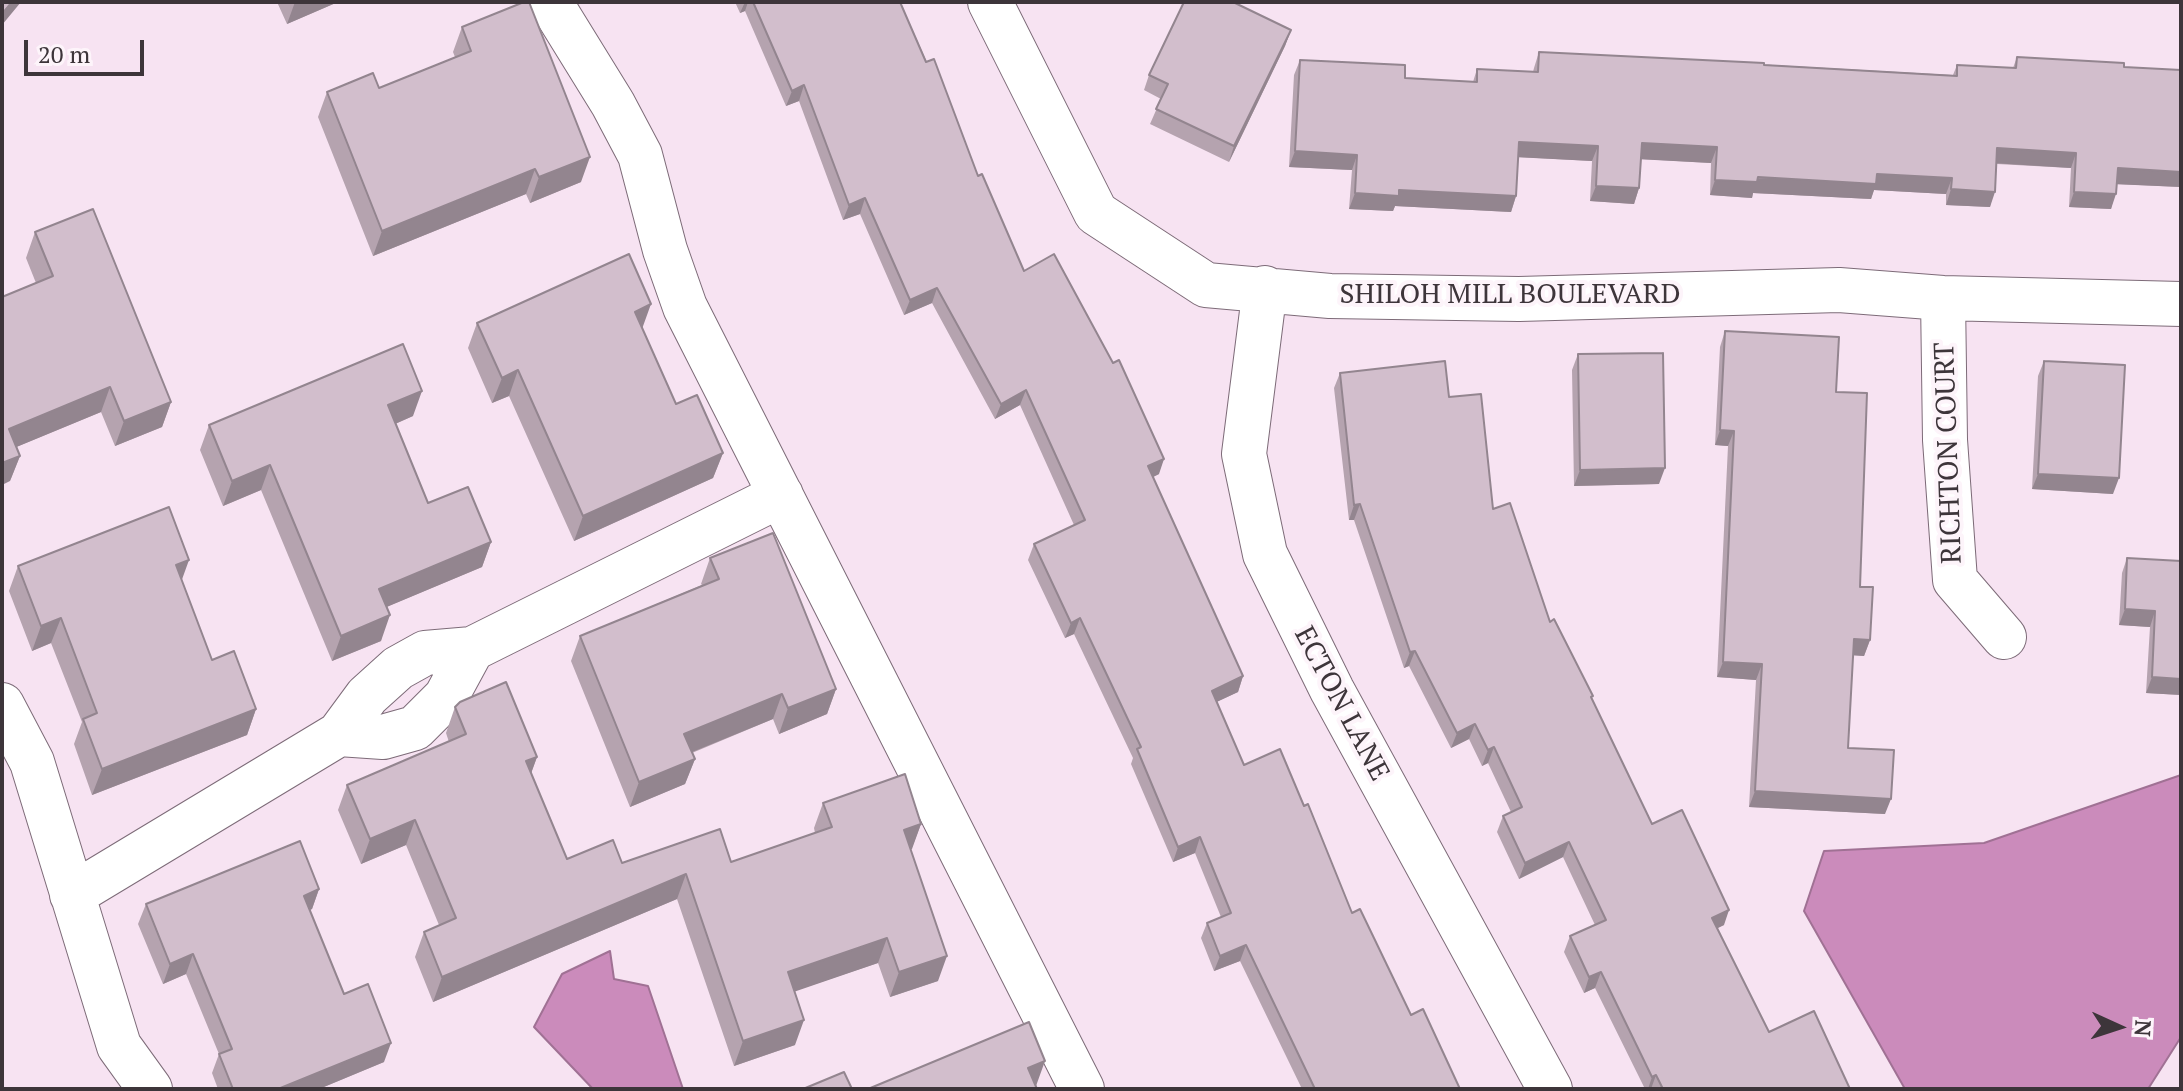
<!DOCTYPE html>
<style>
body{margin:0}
#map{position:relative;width:2183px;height:1091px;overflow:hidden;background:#f7e3f2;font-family:"PT Serif",serif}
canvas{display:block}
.frame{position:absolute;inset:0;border:4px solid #3d353a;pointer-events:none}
.north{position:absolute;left:2079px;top:987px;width:80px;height:80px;-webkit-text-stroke:6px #fdf4fa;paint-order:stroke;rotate:93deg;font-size:22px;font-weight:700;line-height:32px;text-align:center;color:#3d353a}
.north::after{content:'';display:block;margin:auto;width:28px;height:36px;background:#3d353a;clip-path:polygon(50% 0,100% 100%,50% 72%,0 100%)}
.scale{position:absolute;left:24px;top:40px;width:120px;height:36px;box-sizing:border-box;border:4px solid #3d353a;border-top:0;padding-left:10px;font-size:24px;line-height:28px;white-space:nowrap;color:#3d353a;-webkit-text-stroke:6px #fdf4fa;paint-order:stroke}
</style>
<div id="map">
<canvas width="2183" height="1091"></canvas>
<div class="frame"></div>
<div class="north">N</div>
<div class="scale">20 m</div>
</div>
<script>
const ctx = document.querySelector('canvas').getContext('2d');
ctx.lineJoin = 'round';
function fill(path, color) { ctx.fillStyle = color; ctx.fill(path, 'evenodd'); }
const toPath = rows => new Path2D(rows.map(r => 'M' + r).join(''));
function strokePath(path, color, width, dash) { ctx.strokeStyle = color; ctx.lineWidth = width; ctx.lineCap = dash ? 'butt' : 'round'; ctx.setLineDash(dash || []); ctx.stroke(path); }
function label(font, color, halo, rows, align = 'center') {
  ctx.font = font + ' "PT Serif",serif'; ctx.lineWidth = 8; ctx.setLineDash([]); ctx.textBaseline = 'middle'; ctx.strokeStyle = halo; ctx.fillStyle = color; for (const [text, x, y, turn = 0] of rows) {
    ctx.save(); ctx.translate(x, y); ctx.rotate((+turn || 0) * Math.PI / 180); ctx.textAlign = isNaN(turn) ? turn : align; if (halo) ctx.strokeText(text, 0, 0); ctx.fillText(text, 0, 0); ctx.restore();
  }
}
const water = toPath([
 [2181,775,2181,1037,2148,1089,1905,1089,1804,911,1824,851,1984,843,2181,775],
 [610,951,614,979,648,986,683,1089,593,1089,534,1027,562,974,610,951]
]);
fill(water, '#cb8bbb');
strokePath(water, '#a07194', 2);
const street = toPath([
 [550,2,613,104,640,155,665,250,685,307,1082,1089],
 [990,2,1096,213,1206,285,1330,296,1519,299,1839,290,1943,298,2181,304],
 [1265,288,1244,454,1265,554,1332,690,1550,1089],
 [1943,298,1945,440,1955,580,2004,637],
 [2,705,32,762,119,1046,150,1089],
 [339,734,383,737,415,728,446,697,472,649],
 [72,895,339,734,367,696,398,668,425,653,472,649,781,495]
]);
strokePath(street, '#7d6b78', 46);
strokePath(street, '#fff', 44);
fill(toPath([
 [277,2,338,2,287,24],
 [735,2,900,2,978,176,1024,271,1159,474,1153,477,1243,676,1238,692,1216,702,1244,765,1352,913,1411,1015,1460,1089,1302,1089,1240,961,1214,971,1201,938,1207,923,1221,917,1195,853,1173,862,1131,764,1133,758,1074,634,1065,638,1028,560,1034,544,1074,525,1020,405,995,419,932,303,904,315,860,214,843,220,799,101,786,106,745,11,740,13],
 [462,27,581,182,530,203,526,194,373,256,318,117,327,92,379,88,455,57,453,52],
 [1291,30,1285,46,1229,162,1150,124,1161,99,1144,90,1149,75],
 [1539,52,1953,75,1957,65,2013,68,2017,57,2124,67,2181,187,2117,184,2111,209,2069,207,2071,168,1997,164,1990,207,1946,205,1946,194,1874,190,1871,199,1753,193,1752,198,1710,195,1711,163,1641,159,1639,188,1634,204,1590,201,1592,161,1518,157,1516,196,1511,212,1395,206,1393,211,1349,209,1352,170,1289,167,1294,75,1300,60,1405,78,1473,82,1477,69,1533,72,1534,68],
 [35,232,171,402,162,427,115,446,101,412,16,447,20,456,10,481,36,283,26,258],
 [477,323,642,328,676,404,723,453,713,478,574,541,509,396,492,403,468,348],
 [1725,331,1836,392,1860,587,1870,640,1864,656,1853,655,1848,748,1885,814,1749,807,1756,680,1717,677,1728,446,1715,445,1720,347],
 [1578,354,1659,484,1574,486,1572,370],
 [2044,361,2113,494,2032,489,2038,376],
 [1340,373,1449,397,1493,509,1550,622,1592,699,1652,824,1724,925,1717,928,1769,1032,1850,1089,1645,1089,1595,988,1584,993,1564,952,1570,936,1595,925,1563,857,1519,879,1497,832,1503,816,1511,812,1488,763,1482,766,1469,739,1451,748,1409,666,1404,668,1354,520,1349,520,1334,388],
 [413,416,395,424,428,503,491,542,482,567,386,607,381,641,332,661,261,490,223,506,200,450,209,425],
 [2181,444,2181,509,2179,509],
 [710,558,836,689,827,714,779,734,773,719,692,753,695,759,685,784,630,807,571,661,580,636,702,585,701,584],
 [2127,558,2181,561,2181,695,2146,693,2150,627,2119,625,2122,573],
 [18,566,182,580,212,660,256,709,247,735,92,795,74,744,82,722,51,643,32,651,9,591],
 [455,707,537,757,531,773,567,859,622,863,731,862,815,833,814,828,823,803,921,824,911,850,938,981,890,997,878,963,794,991,795,1045,734,1066,677,899,433,1002,415,957,424,932,439,925,406,845,361,864,338,810,347,785,449,742,446,733],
 [319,889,312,909,310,910,344,994,384,1062,319,1089,218,1089,212,1073,219,1054,186,974,163,984,138,924,146,904]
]), '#b5a3af');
fill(toPath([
 [12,2,21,2,2,25,2,14],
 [295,2,338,2,287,24],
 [745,2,748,2,745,11,740,13],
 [1291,30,1285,46,1229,162,1234,146],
 [804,85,799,101,786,106,792,91],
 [1519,142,1598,146,1592,161,1514,157],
 [1642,143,1717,147,1711,163,1636,159],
 [1997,148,2076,153,2071,168,1992,163],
 [1295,151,1357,155,1352,170,1289,167],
 [590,157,581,182,530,203,539,177],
 [2118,168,2181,172,2181,187,2112,184],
 [535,169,526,194,373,256,382,231],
 [1877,174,1952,178,1946,194,1874,190,1871,199,1753,193,1752,198,1710,195,1715,180],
 [1596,186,1639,188,1634,204,1590,201],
 [1951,189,1995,192,1990,207,1946,205],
 [1399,190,1516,196,1511,212,1395,206,1393,211,1349,209,1355,193],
 [2074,192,2116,194,2111,209,2069,207],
 [865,198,860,214,843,220,849,205],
 [937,288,932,303,904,315,910,300],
 [651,304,642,329,635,312],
 [518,370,509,396,492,403,502,378],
 [110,387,101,412,2,453,9,429],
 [1026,390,1020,405,995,419,1001,404],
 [422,391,413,416,379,431,388,405],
 [171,402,162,427,115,446,124,421],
 [1720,430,1734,431,1728,446,1715,445],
 [723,453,713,478,574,541,583,516],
 [20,456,10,481,2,485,2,463],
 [1164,459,1159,474,1143,482,1148,466],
 [270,465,261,490,223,506,232,481],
 [1665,468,1659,484,1574,486,1580,470],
 [2038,474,2119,478,2113,494,2032,489],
 [1360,504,1354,520,1349,520,1354,505],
 [491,542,482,567,370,614,379,589],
 [189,560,180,585,176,565],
 [2125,609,2155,611,2150,627,2119,625],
 [390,615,381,641,332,661,341,636],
 [61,618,51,643,32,651,41,626],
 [1080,618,1074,634,1065,638,1071,623],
 [1854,639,1870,640,1864,656,1848,655],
 [1415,651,1409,666,1404,668,1410,652],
 [1723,662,1762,664,1756,680,1717,677],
 [1243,676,1238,692,1206,707,1212,691],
 [2152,677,2181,679,2181,695,2146,693],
 [836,689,827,714,779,734,788,708],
 [782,694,773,719,675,759,684,734],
 [256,709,247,735,92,795,102,769],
 [1475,724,1469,739,1451,748,1457,733],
 [1494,747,1488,763,1482,766,1488,750],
 [537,757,528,782,526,761],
 [695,759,685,784,630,807,639,782],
 [1755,791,1891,799,1885,814,1749,807],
 [415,820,406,845,361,864,370,839],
 [921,824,912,849,895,855,904,830],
 [1200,837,1195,853,1173,862,1178,847],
 [1569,842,1563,857,1519,879,1525,863],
 [686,874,677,899,433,1002,442,977],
 [319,889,312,909,297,915,304,896],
 [1729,910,1724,925,1706,934,1712,918],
 [887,938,878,963,779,997,788,972],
 [1246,945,1240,961,1214,971,1220,956],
 [193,954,186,974,163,984,170,964],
 [947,956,938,981,890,997,899,972],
 [1601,972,1595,988,1584,993,1589,977],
 [804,1020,795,1045,734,1066,743,1041],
 [391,1043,384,1062,319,1089,278,1089],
 [1045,1061,1036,1086,1028,1068],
 [1656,1075,1651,1089,1648,1089,1652,1077]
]), '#93858f');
const building = toPath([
 [2,2,12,2,2,14,2,2],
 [524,2,529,2,590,157,539,177,535,169,382,231,327,92,373,73,379,88,471,51,462,27,524,2],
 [753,2,900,2,926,62,934,59,978,176,982,174,1024,271,1054,254,1113,363,1119,360,1164,459,1148,466,1243,676,1212,691,1244,765,1280,749,1304,806,1308,804,1352,913,1360,909,1411,1015,1423,1009,1460,1089,1315,1089,1246,945,1220,956,1207,923,1231,913,1200,837,1178,847,1137,749,1141,747,1080,618,1071,623,1034,544,1085,520,1026,390,1001,404,937,288,910,300,865,198,849,205,804,85,792,91,753,2],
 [1184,2,1233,2,1291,30,1234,146,1156,109,1168,84,1149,75,1184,2],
 [1539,52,1764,63,1764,65,1957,76,1957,65,2016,68,2017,57,2124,63,2124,67,2181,70,2181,172,2118,168,2116,194,2074,192,2076,153,1997,148,1995,192,1951,189,1952,178,1877,174,1876,184,1758,177,1757,182,1715,180,1717,147,1642,143,1639,188,1596,186,1598,146,1519,142,1516,196,1399,190,1399,196,1355,193,1357,155,1295,151,1300,60,1405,65,1405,78,1477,82,1477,69,1538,72,1539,52],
 [93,209,171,402,124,421,110,387,9,429,20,456,2,463,2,297,53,276,35,232,93,209],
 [629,254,651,304,635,312,676,404,697,395,723,453,583,516,518,370,502,378,477,323,629,254],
 [1725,331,1839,337,1836,392,1867,393,1860,587,1873,587,1870,640,1854,639,1848,748,1894,750,1891,799,1755,791,1762,664,1723,662,1734,431,1720,430,1725,331],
 [403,344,422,391,388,405,428,503,468,487,491,542,379,589,390,615,341,636,270,465,232,481,209,425,403,344],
 [1663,353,1665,468,1580,470,1578,354,1663,353],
 [1445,361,1449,397,1481,394,1493,509,1510,503,1550,622,1554,619,1593,696,1591,697,1652,824,1682,810,1729,910,1712,918,1769,1032,1814,1011,1850,1089,1663,1089,1656,1075,1652,1077,1601,972,1589,977,1570,936,1606,920,1569,842,1525,863,1503,816,1522,807,1494,747,1488,750,1475,724,1457,733,1415,651,1410,652,1360,504,1354,505,1340,373,1445,361],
 [2044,361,2125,365,2119,478,2038,474,2044,361],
 [169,507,189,560,176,565,212,660,234,651,256,709,102,769,83,719,97,713,61,618,41,626,18,566,169,507],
 [773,533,836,689,788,708,782,694,684,734,695,759,639,782,580,636,719,579,710,558,773,533],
 [2127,558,2181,561,2181,679,2152,677,2155,611,2125,609,2127,558],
 [506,682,537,757,526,761,567,859,613,840,622,863,720,829,731,862,832,827,823,803,905,774,921,824,904,830,947,956,899,972,887,938,788,972,804,1020,743,1041,686,874,442,977,424,932,456,918,415,820,370,839,347,785,466,734,455,707,460,702,506,682],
 [300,841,319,889,304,896,344,994,368,984,391,1043,278,1089,233,1089,219,1054,232,1049,193,954,170,964,146,904,300,841],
 [1029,1022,1045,1061,1028,1068,1037,1089,868,1089,1029,1022],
 [844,1072,852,1089,803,1089,844,1072]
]);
fill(building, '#d2becc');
strokePath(building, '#93858f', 2);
label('28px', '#3d353a', '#fdf4fa', [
 ["SHILOH MILL BOULEVARD",1510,295],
 ["RICHTON COURT",1949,453,-92],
 ["ECTON LANE",1341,704,62]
]);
</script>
